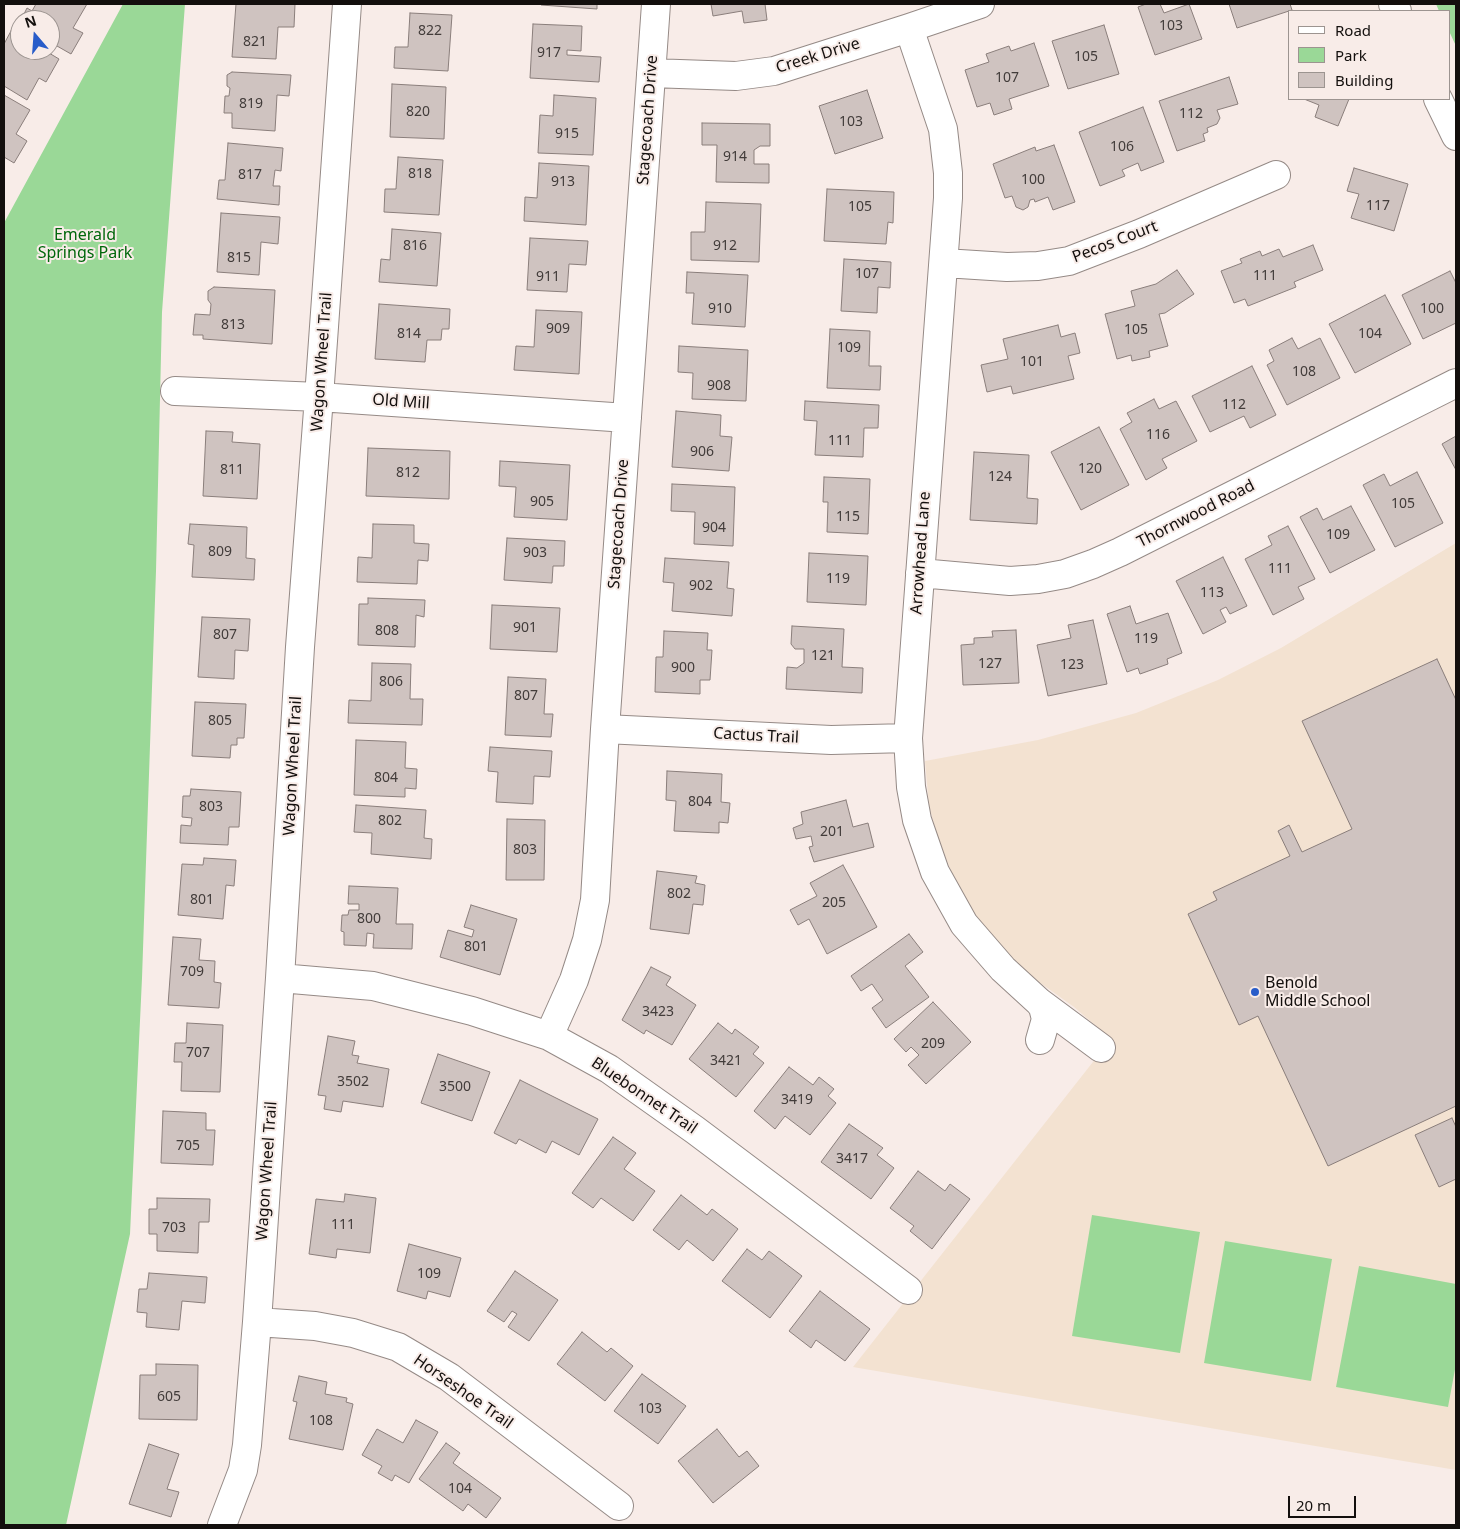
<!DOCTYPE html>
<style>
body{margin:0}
#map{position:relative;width:1460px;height:1529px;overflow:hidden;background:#f8ece8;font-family:"Noto Sans",sans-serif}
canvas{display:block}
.frame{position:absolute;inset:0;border:5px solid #130f0d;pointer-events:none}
.legend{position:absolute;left:1288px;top:10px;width:162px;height:90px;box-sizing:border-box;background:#f8ece8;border:1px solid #9c9490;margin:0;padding:6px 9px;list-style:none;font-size:15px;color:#130f0d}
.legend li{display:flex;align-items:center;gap:10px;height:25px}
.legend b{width:25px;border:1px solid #9c9490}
.north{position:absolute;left:10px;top:10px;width:50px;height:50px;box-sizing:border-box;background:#f8ece8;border:1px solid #9c9490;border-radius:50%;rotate:342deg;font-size:14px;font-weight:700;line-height:20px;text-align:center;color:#130f0d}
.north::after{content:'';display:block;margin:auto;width:18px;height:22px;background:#285cc9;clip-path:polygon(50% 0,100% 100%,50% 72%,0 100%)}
.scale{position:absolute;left:1288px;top:1496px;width:68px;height:22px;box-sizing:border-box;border:2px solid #130f0d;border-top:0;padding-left:6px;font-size:15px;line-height:18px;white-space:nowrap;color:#130f0d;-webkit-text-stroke:4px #f8ece8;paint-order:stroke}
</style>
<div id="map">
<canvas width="1460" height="1529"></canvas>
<div class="frame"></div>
<ul class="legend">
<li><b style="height:6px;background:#fff"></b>Road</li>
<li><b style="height:14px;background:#9ad897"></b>Park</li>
<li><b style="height:14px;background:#cfc3c0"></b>Building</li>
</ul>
<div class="north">N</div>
<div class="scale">20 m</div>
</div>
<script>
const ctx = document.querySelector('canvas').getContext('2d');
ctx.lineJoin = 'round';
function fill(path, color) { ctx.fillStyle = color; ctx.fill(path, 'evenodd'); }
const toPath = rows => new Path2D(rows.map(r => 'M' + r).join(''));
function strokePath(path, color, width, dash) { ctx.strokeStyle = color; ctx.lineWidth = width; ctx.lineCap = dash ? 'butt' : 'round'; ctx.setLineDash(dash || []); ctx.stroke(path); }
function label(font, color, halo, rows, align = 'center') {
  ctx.font = font + ' "Noto Sans",sans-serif'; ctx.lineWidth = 4; ctx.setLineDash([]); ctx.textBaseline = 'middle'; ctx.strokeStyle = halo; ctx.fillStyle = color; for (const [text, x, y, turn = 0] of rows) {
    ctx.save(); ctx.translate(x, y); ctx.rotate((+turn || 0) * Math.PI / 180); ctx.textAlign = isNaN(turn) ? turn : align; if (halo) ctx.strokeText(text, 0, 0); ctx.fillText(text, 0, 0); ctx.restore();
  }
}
fill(toPath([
 [1456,543,1456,1470,853,1367,1111,1039,1074,1007,1032,977,995,941,972,910,955,881,938,838,929,806,925,761,1038,740,1136,713,1218,680,1281,648]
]), '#f3e2d1');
fill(toPath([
 [123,4,185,4,162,312,156,571,142,978,130,1234,66,1525,4,1525,4,223],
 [1436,4,1456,4,1456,46,1449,31,1449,11,1439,11],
 [1092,1215,1200,1232,1180,1353,1072,1336],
 [1225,1241,1332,1259,1311,1381,1204,1363],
 [1359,1266,1456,1284,1456,1364,1448,1407,1336,1387]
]), '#9ad897');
const building = toPath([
 [36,4,87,4,73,28,83,33,71,54,50,42,50,20,21,20,27,8,32,11,36,4],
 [236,4,295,4,294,27,278,27,276,59,232,57,236,4],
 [541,4,597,4,597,9,541,5,541,4],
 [711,4,765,4,767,20,744,23,742,11,713,16,711,4],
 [1146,4,1160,4,1164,13,1189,4,1202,39,1155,55,1138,7,1146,4],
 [1229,4,1290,4,1292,10,1237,28,1229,4],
 [410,13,452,15,448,71,394,68,395,47,408,47,410,13],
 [533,24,582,26,581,51,567,50,567,55,601,57,599,82,530,78,533,24],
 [1104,25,1119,74,1068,89,1052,41,1104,25],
 [11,31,20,36,20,50,44,50,59,59,46,82,39,78,27,100,4,86,4,44,11,31],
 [1034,43,1049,86,1009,99,1012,109,994,115,990,103,977,107,965,70,989,62,986,54,1009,46,1011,51,1034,43],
 [232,72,291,75,289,96,277,95,275,131,232,128,232,113,224,113,225,96,229,96,230,88,227,86,227,75,232,72],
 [1229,77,1238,104,1217,110,1220,118,1217,124,1207,128,1208,132,1203,134,1205,141,1177,151,1159,101,1229,77],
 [392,84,446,87,444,139,390,137,392,84],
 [867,90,883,138,835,154,819,106,867,90],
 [4,95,30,110,16,134,27,141,14,163,4,157,4,95],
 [554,95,596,98,593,155,538,153,540,115,553,116,554,95],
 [1304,99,1349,99,1338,126,1315,117,1319,105,1304,99],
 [1143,107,1164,162,1141,171,1138,163,1122,170,1125,176,1100,186,1079,132,1143,107],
 [702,123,770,124,770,146,760,146,754,150,754,164,769,164,769,183,716,182,717,145,702,145,702,123],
 [228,143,283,148,281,171,275,170,273,186,280,186,279,205,217,199,219,180,225,180,228,143],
 [1054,145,1075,202,1053,210,1048,197,1035,202,1034,199,1030,200,1028,207,1023,210,1016,207,1012,196,1005,198,993,164,1035,147,1036,151,1054,145],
 [398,157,443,160,439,215,384,212,385,189,396,189,398,157],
 [539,163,589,166,586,225,524,221,525,197,537,198,539,163],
 [1354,168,1408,184,1394,231,1351,218,1359,194,1347,191,1354,168],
 [827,189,894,192,893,223,888,222,886,244,824,241,827,189],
 [706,202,761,204,759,262,691,260,691,232,705,232,706,202],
 [221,213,280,217,278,244,261,242,259,275,217,272,221,213],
 [392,229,441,233,437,286,379,282,381,259,390,260,392,229],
 [530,238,588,241,586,265,569,264,567,292,527,290,530,238],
 [1313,245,1323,270,1294,282,1296,287,1248,306,1245,299,1234,303,1221,271,1242,263,1240,259,1260,251,1262,256,1279,249,1283,257,1313,245],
 [844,259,891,262,890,288,878,287,877,313,841,311,844,259],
 [1177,270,1194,294,1165,313,1159,314,1168,346,1149,351,1150,357,1132,361,1131,355,1117,359,1105,314,1135,306,1131,291,1156,284,1177,270],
 [1450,271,1456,283,1456,323,1423,339,1402,295,1450,271],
 [687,272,748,275,745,327,692,324,694,293,686,293,687,272],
 [214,287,275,290,272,344,203,339,203,335,193,335,195,314,210,315,211,304,208,300,208,291,214,287],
 [1385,295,1411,344,1355,373,1329,324,1385,295],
 [379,304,450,309,449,329,442,329,441,340,427,340,425,362,375,359,379,304],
 [536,310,582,312,579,374,514,370,516,346,534,347,536,310],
 [1058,325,1061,337,1075,333,1080,353,1068,356,1074,379,1013,394,1011,386,987,392,981,365,1008,359,1003,339,1058,325],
 [830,329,870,331,869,366,881,366,880,390,827,388,830,329],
 [1292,338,1298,349,1320,338,1340,378,1287,405,1267,365,1274,361,1269,350,1292,338],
 [679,346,748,350,746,401,692,399,693,373,678,372,679,346],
 [1252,366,1276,415,1250,428,1244,416,1210,432,1192,396,1252,366],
 [1154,399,1159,409,1176,401,1197,441,1162,459,1167,468,1146,480,1120,429,1132,422,1127,413,1154,399],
 [805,401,879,405,878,428,864,428,863,457,815,455,817,421,804,420,805,401],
 [676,411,721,415,720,436,732,437,729,471,672,467,676,411],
 [1099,427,1129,485,1081,510,1051,452,1099,427],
 [206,431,233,432,232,442,260,444,257,499,203,496,206,431],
 [1456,436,1456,470,1442,444,1456,436],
 [368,448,450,451,449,499,366,496,368,448],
 [974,452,1029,455,1027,498,1038,499,1037,524,970,520,974,452],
 [500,461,570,465,567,520,514,517,516,487,499,486,500,461],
 [1417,472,1443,523,1395,547,1363,485,1384,474,1390,486,1417,472],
 [824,477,870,479,868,534,827,532,828,502,823,502,824,477],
 [672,484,735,487,733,546,694,544,695,512,671,511,672,484],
 [1351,506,1375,550,1330,573,1300,517,1317,508,1323,520,1351,506],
 [190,524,247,527,246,558,255,559,254,580,192,577,194,545,188,544,190,524],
 [373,524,414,525,414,543,429,544,428,561,418,560,417,584,357,582,358,557,372,558,373,524],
 [1288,526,1315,579,1298,587,1304,599,1273,615,1245,559,1272,545,1268,536,1288,526],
 [507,538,565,541,564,566,553,566,552,583,504,580,507,538],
 [809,553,868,556,866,605,807,602,809,553],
 [1223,557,1247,606,1230,614,1226,607,1220,610,1226,622,1203,634,1176,581,1223,557],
 [665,558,729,562,727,588,734,589,732,616,672,611,674,583,663,582,665,558],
 [368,598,425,600,424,617,416,615,415,647,358,645,359,604,368,604,368,598],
 [492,605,560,608,557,652,490,649,492,605],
 [1130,606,1136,624,1168,613,1182,653,1167,659,1168,664,1140,674,1138,668,1127,672,1107,614,1130,606],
 [202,617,250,619,248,651,235,650,234,679,198,677,202,617],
 [1093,620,1107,684,1048,696,1037,645,1071,638,1068,625,1093,620],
 [792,626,844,629,842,667,863,668,862,693,786,689,787,667,797,668,804,663,804,649,795,649,791,644,792,626],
 [1016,630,1019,683,963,685,961,645,974,644,974,638,993,637,992,631,1016,630],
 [664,631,708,633,707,650,712,650,710,680,700,680,700,694,655,692,656,657,663,657,664,631],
 [1437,659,1456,700,1456,1106,1328,1166,1258,1016,1239,1025,1188,914,1217,900,1213,892,1290,856,1278,831,1289,825,1302,852,1352,829,1302,721,1437,659],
 [372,663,411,664,410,699,423,699,422,725,348,723,349,700,371,701,372,663],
 [508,677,546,679,544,714,553,714,551,737,505,735,508,677],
 [195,702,246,704,244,738,237,738,237,745,231,745,230,758,192,756,195,702],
 [356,740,406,742,405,768,417,769,416,789,405,788,405,797,354,795,356,740],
 [490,747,552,751,550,777,534,776,533,804,496,802,498,772,488,771,490,747],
 [667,771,722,774,721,802,730,803,728,823,719,822,719,833,674,831,676,801,666,800,667,771],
 [191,789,241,792,239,827,229,827,228,845,180,843,181,825,191,826,192,818,182,817,183,796,190,796,191,789],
 [846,800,853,827,868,823,874,847,814,862,809,847,813,846,811,836,796,839,793,828,803,824,801,812,846,800],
 [356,805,426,810,424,838,432,839,431,859,371,854,372,833,354,832,356,805],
 [507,819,545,820,544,880,506,880,507,819],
 [204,858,236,860,234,886,226,885,223,919,178,915,182,864,203,865,204,858],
 [843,865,877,927,827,954,809,919,798,925,790,910,817,896,810,883,843,865],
 [657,871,697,876,695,883,705,885,703,905,693,904,689,934,650,929,657,871],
 [349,886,398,888,396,924,413,924,412,949,373,948,374,934,367,933,366,946,344,945,344,932,341,931,342,915,348,915,349,910,359,910,359,904,348,904,349,886],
 [471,905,517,919,500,975,440,957,448,930,472,937,474,930,464,927,471,905],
 [909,934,923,952,905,966,929,997,886,1028,872,1008,883,1000,872,984,861,991,851,976,909,934],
 [173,937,201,939,199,960,215,961,214,982,221,983,219,1008,168,1005,173,937],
 [651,967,671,977,666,985,696,1005,672,1045,646,1030,644,1034,622,1020,651,967],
 [933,1002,971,1042,926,1084,908,1065,919,1055,911,1047,906,1052,894,1039,933,1002],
 [187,1023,223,1025,220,1092,181,1091,182,1062,174,1062,175,1043,186,1043,187,1023],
 [718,1023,732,1034,735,1029,759,1047,753,1054,764,1063,736,1097,689,1059,718,1023],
 [328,1036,355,1041,352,1055,359,1056,357,1063,389,1069,383,1107,343,1101,341,1112,324,1109,326,1096,318,1095,328,1036],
 [438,1054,490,1072,472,1121,421,1103,438,1054],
 [789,1067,813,1085,819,1077,834,1089,828,1096,836,1103,810,1135,785,1116,775,1129,754,1111,789,1067],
 [520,1080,598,1119,579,1155,552,1141,546,1153,519,1139,516,1144,494,1133,520,1080],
 [163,1111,206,1113,206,1130,215,1130,213,1165,161,1163,163,1111],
 [1452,1118,1456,1127,1456,1179,1439,1187,1415,1135,1452,1118],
 [849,1124,883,1148,877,1155,894,1168,871,1199,821,1162,849,1124],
 [613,1137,636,1153,624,1169,655,1191,633,1221,601,1198,593,1208,572,1193,613,1137],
 [918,1171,945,1191,950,1184,970,1199,932,1249,910,1231,914,1226,890,1208,918,1171],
 [345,1194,376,1198,370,1253,337,1249,336,1258,309,1254,316,1199,344,1202,345,1194],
 [681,1195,707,1215,712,1209,738,1229,713,1261,687,1240,679,1250,653,1230,681,1195],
 [157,1198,210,1199,209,1222,199,1222,198,1253,157,1251,157,1234,149,1234,149,1209,157,1209,157,1198],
 [409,1244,461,1258,450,1297,428,1291,426,1299,397,1291,409,1244],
 [747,1249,762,1260,769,1251,802,1276,770,1318,722,1281,747,1249],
 [515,1271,558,1300,529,1341,508,1327,517,1314,512,1311,504,1322,487,1311,515,1271],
 [149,1273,207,1277,205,1303,182,1301,179,1330,146,1327,147,1313,137,1312,139,1289,147,1289,149,1273],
 [820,1291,870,1329,845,1361,816,1340,811,1348,789,1331,820,1291],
 [582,1332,607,1352,611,1348,633,1366,605,1401,557,1364,582,1332],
 [156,1364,198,1365,197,1420,139,1419,140,1375,156,1375,156,1364],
 [642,1374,686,1406,658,1444,614,1411,642,1374],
 [299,1376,327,1382,325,1394,347,1398,346,1402,353,1404,343,1450,289,1439,297,1402,293,1401,299,1376],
 [416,1420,438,1432,409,1483,395,1475,392,1481,378,1473,382,1466,362,1455,377,1429,403,1443,416,1420],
 [717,1429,739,1457,747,1451,759,1466,713,1503,678,1461,717,1429],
 [446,1443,460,1453,453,1463,501,1498,486,1518,468,1504,463,1511,419,1479,446,1443],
 [149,1444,179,1454,167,1489,179,1492,171,1517,129,1504,149,1444]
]);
fill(building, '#cfc3c0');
strokePath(building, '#8a7e7b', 1);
const minor = toPath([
 [1393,4,1397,11],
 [909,28,943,129,948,173,948,198,908,738,911,787,917,820,935,872,964,924,1003,969,1039,1002,1043,1007,1046,1019,1040,1040],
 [651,73,736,76,774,71,909,28,980,4],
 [1438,99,1456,136],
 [944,263,1007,267,1038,266,1069,261,1139,234,1276,175],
 [175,391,319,397,627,418],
 [920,573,1010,581,1038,579,1065,574,1093,564,1120,552,1456,383],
 [605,729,831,740,908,738],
 [280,978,373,986,472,1011,549,1036,609,1069,695,1130,908,1290],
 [1039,1002,1101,1048],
 [549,1036,574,980,587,940,595,900,605,729,656,4],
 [257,1322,315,1326,353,1333,398,1347,449,1377,619,1506],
 [222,1525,243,1470,247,1445,257,1322,280,978,300,647,319,397,347,4]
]);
strokePath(minor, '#958a86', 30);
strokePath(minor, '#fff', 28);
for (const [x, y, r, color] of [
 [1255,992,5,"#285cc9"]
]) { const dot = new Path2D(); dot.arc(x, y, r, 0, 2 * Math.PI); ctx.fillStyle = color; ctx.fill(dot); strokePath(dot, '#f8ece8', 2); }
label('14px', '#423c3a', null, [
 ["103",1171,26],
 ["822",430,31],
 ["821",255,42],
 ["917",549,53],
 ["105",1086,57],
 ["107",1007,78],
 ["819",251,104],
 ["820",418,112],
 ["112",1191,114],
 ["103",851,122],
 ["915",567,134],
 ["106",1122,147],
 ["914",735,157],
 ["818",420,174],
 ["817",250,175],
 ["100",1033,180],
 ["913",563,182],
 ["117",1378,206],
 ["105",860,207],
 ["816",415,246],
 ["912",725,246],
 ["815",239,258],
 ["107",867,274],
 ["111",1265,276],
 ["911",548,277],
 ["910",720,309],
 ["100",1432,309],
 ["813",233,325],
 ["909",558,329],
 ["105",1136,330],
 ["814",409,334],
 ["104",1370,334],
 ["109",849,348],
 ["101",1032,362],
 ["108",1304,372],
 ["908",719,386],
 ["112",1234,405],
 ["116",1158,435],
 ["111",840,441],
 ["906",702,452],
 ["120",1090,469],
 ["811",232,470],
 ["812",408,473],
 ["124",1000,477],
 ["905",542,502],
 ["105",1403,504],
 ["115",848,517],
 ["904",714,528],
 ["109",1338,535],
 ["809",220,552],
 ["903",535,553],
 ["111",1280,569],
 ["119",838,579],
 ["902",701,586],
 ["113",1212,593],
 ["901",525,628],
 ["808",387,631],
 ["807",225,635],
 ["119",1146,639],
 ["121",823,656],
 ["127",990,664],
 ["123",1072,665],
 ["900",683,668],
 ["806",391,682],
 ["807",526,696],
 ["805",220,721],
 ["804",386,778],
 ["804",700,802],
 ["803",211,807],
 ["802",390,821],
 ["201",832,832],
 ["803",525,850],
 ["802",679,894],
 ["801",202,900],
 ["205",834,903],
 ["800",369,919],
 ["801",476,947],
 ["709",192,972],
 ["3423",658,1012],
 ["209",933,1044],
 ["707",198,1053],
 ["3421",726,1061],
 ["3502",353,1082],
 ["3500",455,1087],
 ["3419",797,1100],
 ["705",188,1146],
 ["3417",852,1159],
 ["111",343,1225],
 ["703",174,1228],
 ["109",429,1274],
 ["605",169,1397],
 ["103",650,1409],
 ["108",321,1421],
 ["104",460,1489]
]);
label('16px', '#130f0d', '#f8ece8', [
 ["Creek Drive",818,56,-17],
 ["Stagecoach Drive",648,120,-86],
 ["Pecos Court",1115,242,-21],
 ["Wagon Wheel Trail",322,362,-86],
 ["Old Mill",401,402,4],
 ["Thornwood Road",1196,514,-27],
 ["Stagecoach Drive",619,524,-86],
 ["Arrowhead Lane",921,553,-86],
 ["Cactus Trail",756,736,3],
 ["Wagon Wheel Trail",293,766,-87],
 ["Bluebonnet Trail",644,1096,34],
 ["Wagon Wheel Trail",267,1171,-86],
 ["Horseshoe Trail",463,1392,35]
]);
label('16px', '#00670b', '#f8ece8', [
 ["Emerald",85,235],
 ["Springs Park",85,253]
]);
label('16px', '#130f0d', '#f8ece8', [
 ["Benold",1265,983],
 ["Middle School",1265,1001]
], 'left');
</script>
